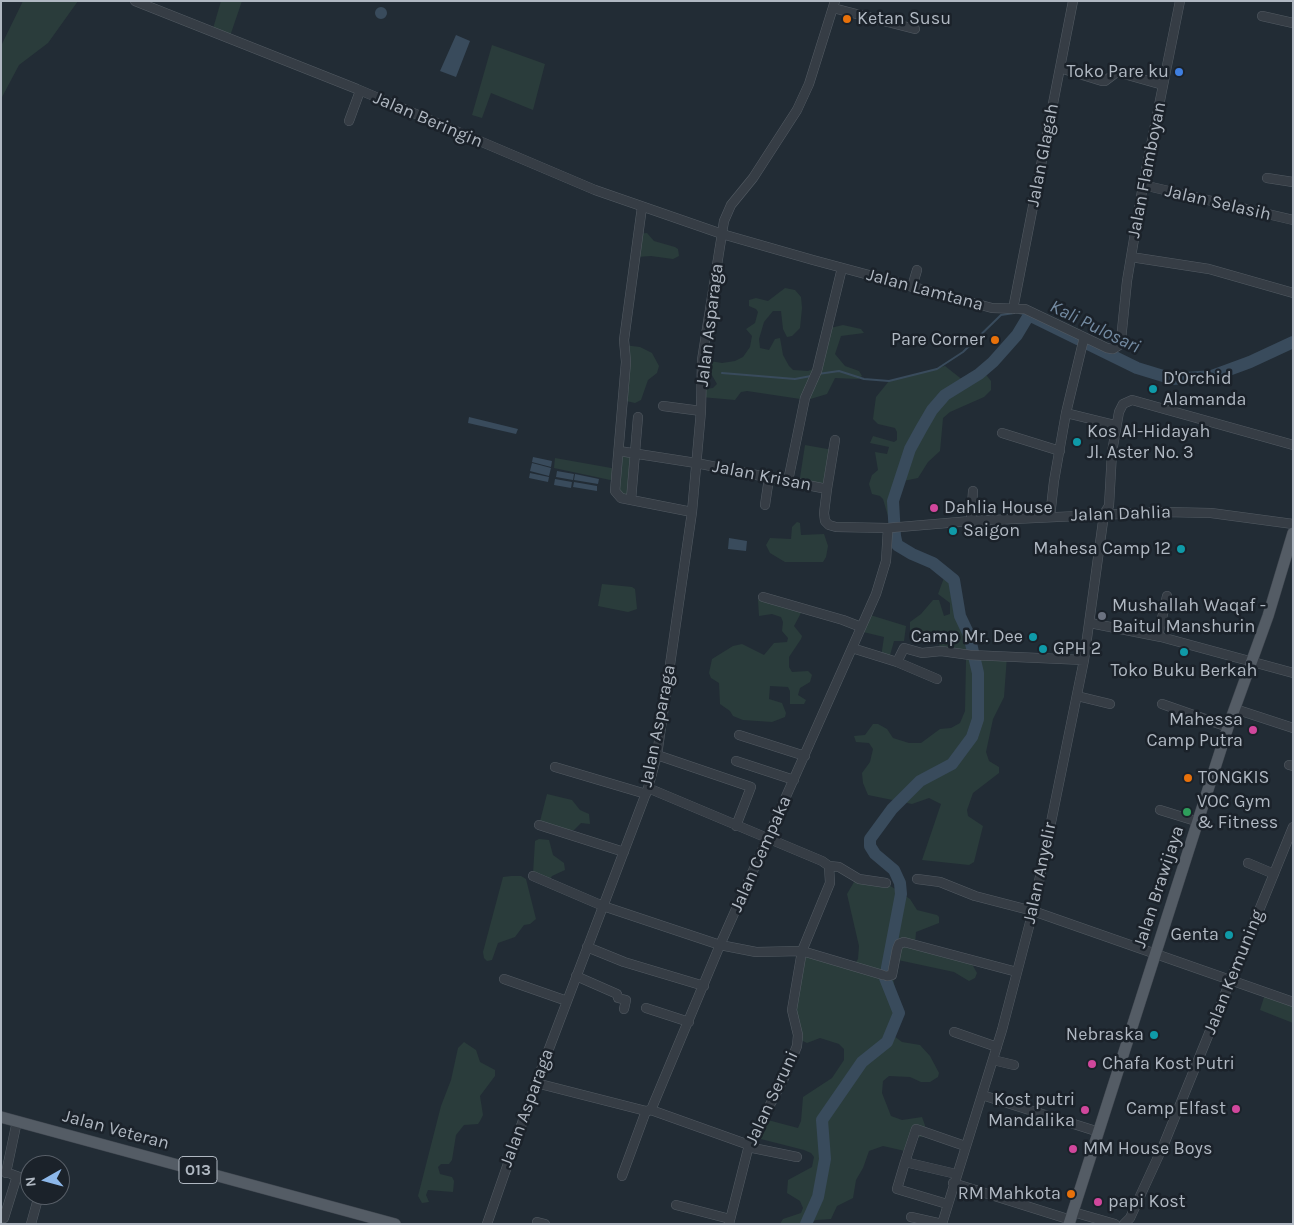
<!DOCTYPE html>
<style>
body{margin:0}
#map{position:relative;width:1294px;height:1225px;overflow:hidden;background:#222c35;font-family:Karla,sans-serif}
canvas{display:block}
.frame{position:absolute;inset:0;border:2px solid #b0b8c2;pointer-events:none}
.north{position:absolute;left:20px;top:1155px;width:50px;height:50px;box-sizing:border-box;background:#1b222a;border:1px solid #575e67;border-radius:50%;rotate:263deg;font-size:14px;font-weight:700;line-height:20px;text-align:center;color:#b0b8c2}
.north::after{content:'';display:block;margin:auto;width:18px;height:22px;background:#8db8ea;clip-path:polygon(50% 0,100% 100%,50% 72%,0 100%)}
</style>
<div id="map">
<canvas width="1294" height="1225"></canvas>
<div class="frame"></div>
<div class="north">N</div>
</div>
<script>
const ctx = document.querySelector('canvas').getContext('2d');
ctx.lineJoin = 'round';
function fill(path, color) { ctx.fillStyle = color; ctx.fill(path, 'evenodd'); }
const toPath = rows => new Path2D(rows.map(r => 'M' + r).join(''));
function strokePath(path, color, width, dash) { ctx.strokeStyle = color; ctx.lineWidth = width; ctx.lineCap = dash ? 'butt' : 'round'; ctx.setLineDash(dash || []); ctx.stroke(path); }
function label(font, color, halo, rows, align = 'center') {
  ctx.font = font + ' Karla,sans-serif'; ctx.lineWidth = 5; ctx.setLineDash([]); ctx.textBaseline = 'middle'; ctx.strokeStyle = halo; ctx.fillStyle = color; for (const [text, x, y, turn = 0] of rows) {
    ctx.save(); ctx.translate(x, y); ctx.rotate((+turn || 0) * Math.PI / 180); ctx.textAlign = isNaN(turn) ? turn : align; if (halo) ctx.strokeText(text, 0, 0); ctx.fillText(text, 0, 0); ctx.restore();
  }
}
fill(toPath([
 [23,1,78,1,48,43,19,65,1,99,1,46],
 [221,1,242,1,229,39,212,32],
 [492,45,545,64,533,110,491,93,482,118,472,115],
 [647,233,654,241,675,247,678,249,679,256,673,259,651,256,637,257,637,234],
 [785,288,795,290,801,297,802,308,800,328,792,336,787,337,783,329,781,311,773,311,764,322,759,339,760,348,769,350,775,339,780,338,783,355,789,366,793,370,808,371,813,369,822,330,843,325,861,329,864,333,841,336,835,354,845,366,859,371,862,376,858,379,835,378,827,394,807,400,747,391,741,392,735,400,701,397,705,389,713,388,717,384,705,363,710,361,722,363,735,361,743,357,750,347,752,336,746,329,755,323,758,312,756,309,749,306,749,300,756,298,768,301],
 [624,345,640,347,652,353,659,366,657,373,648,380,641,400,635,403,622,400],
 [945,366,964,381,983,371,991,381,991,390,984,397,950,412,943,418,940,451,928,462,918,478,903,481,895,512,888,516,883,499,880,496,872,494,869,484,872,475,878,470,875,452,887,454,889,447,870,443,873,436,894,442,897,440,897,432,895,428,878,424,873,419,876,397,889,381],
 [805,445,833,450,827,489,799,484],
 [619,451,635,454,631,500,621,498,615,481,554,468,555,458,617,469],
 [797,522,800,523,801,535,824,534,828,546,826,557,823,562,785,562,770,553,766,545,770,538,791,539,792,527],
 [945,575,954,580,960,616,972,644,964,652,940,648,937,638,916,635,910,630,910,622,921,614,933,600,939,600,944,616,950,614,950,603,938,594],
 [602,584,632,587,635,589,637,609,628,612,598,606],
 [764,595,775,595,802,611,794,626,802,636,801,639,789,657,789,667,792,672,808,671,812,675,810,682,800,688,798,695,806,700,804,704,790,704,790,691,788,687,770,686,769,699,782,703,786,713,785,717,772,722,743,720,733,716,730,711,720,704,719,683,711,678,709,673,712,659,733,646,742,644,764,655,774,643,787,642,788,638,782,631,783,622,781,617,772,614,759,616,758,600],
 [867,614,906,626,904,641,894,641,889,659,881,657,884,637,859,631],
 [970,655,1007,656,1004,697,993,719,986,752,989,761,999,767,999,773,973,793,967,810,968,816,983,826,974,862,969,865,922,860,941,804,929,798,912,804,868,795,863,783,862,773,870,762,873,749,869,743,856,742,854,736,865,735,873,724,878,724,887,729,893,738,909,743,921,743,940,729,951,728,960,723,965,711,966,660],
 [547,794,572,800,580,810,589,814,590,824,581,823,574,830,564,831,539,825],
 [539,839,549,840,553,855,564,863,565,870,552,876,548,883,533,874,535,841],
 [511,876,521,876,526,879,536,919,530,924,524,925,515,937,498,943,492,960,487,961,484,958,483,952,503,877],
 [859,879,886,883,910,899,917,910,937,915,939,917,939,923,916,932,915,945,972,964,977,973,975,978,969,981,954,972,898,960,892,971,899,1013,890,1033,902,1042,920,1045,930,1056,939,1073,938,1077,930,1082,921,1082,910,1077,889,1076,883,1081,882,1093,891,1116,902,1120,922,1117,927,1131,925,1136,916,1138,905,1151,883,1146,869,1151,863,1168,856,1180,853,1198,837,1206,831,1219,816,1220,807,1224,780,1224,783,1219,801,1213,803,1208,800,1201,787,1193,788,1180,812,1167,814,1157,811,1153,804,1150,753,1137,764,1119,798,1128,801,1121,803,1097,832,1078,844,1060,844,1049,839,1044,820,1038,807,1043,801,1040,794,1016,802,951,848,964,856,962,858,959,859,946,847,894,854,882],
 [1265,994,1293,1004,1293,1023,1260,1010],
 [464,1042,476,1050,480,1062,495,1070,495,1076,480,1096,483,1115,480,1121,478,1124,464,1125,456,1135,452,1160,449,1164,441,1164,438,1167,440,1174,452,1177,454,1181,453,1192,428,1190,426,1195,429,1202,422,1203,418,1196,441,1106,451,1080,458,1048]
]), '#2a3c3b');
fill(toPath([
 '375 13a6 6 0 1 1 12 0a6 6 0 1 1-12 0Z',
 [456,35,470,41,456,77,440,71],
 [469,417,518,429,516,434,468,423],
 [533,457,552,461,551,467,532,462],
 [532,463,551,468,549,476,530,471],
 [557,471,574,474,573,480,556,477],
 [530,473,549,477,548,482,529,478],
 [575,474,599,479,598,484,574,480],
 [555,479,572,482,571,488,554,485],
 [574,482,597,486,597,491,573,487],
 [729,538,747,541,746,551,728,549]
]), '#394b5c');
strokePath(toPath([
 [1019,313,1029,315],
 [722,373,795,379,811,376],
 [818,374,839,371,864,379,889,381,937,369,963,352,1001,315,1014,313]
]), '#394b5c', 2);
strokePath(toPath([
 [806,1224,818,1197,825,1159,822,1120,862,1062,887,1042,899,1013,885,978,901,894,900,883,894,870,875,854,870,846,870,839,892,809,920,781,952,764,972,737,978,719,978,673,969,635,960,616,954,580,933,563,912,554,897,545,895,536,893,501,910,449,921,429,932,410,945,395,979,374,993,362,1017,335,1029,315,1137,368,1173,379,1212,376,1250,362,1293,342]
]), '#394b5c', 12);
const minor = toPath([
 [135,1,357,89,595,190,722,234,813,260,992,308,1025,309,1107,348,1113,349,1118,346,1121,340,1127,281,1143,185,1180,1],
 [833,8,915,29],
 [1262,16,1293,23],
 [1060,68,1102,81,1105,81,1117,72,1163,85],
 [349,121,360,91],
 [1267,178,1293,182],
 [1143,185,1293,220],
 [642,207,624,340,626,362,615,491,621,498,692,512],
 [1131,257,1209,269,1293,293],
 [912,287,917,270],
 [1013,309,1073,1],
 [663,406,701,411],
 [1066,413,1115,425],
 [1002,433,1060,451],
 [619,451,696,463,827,489,824,513,825,521,829,525,836,527,888,528,971,521,1164,512,1211,513,1293,524],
 [788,481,805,398,817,371,842,268],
 [827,489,835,440],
 [631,500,638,417],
 [765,505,769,478],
 [1050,517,1054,481,1066,413,1084,338],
 [971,521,973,491],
 [763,597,843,620,861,627],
 [1090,623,1161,637,1293,673],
 [1158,636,1167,596],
 [852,648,897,662,937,679],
 [897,662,904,648,922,653,941,651,970,655,1084,660],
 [1077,696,1110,704],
 [1162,704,1228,727],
 [1235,709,1293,728],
 [739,735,805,756],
 [657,755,751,787,736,826],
 [736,761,794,780],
 [1289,765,1293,766],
 [555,767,646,794],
 [648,788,822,861,829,866,830,883,802,951,792,1010,798,1035,797,1046,784,1078,749,1145,729,1224],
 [1160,810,1199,822],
 [539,825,624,852],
 [1248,863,1274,874],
 [829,866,839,867,859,879,886,883],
 [533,876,603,906,720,945,756,952,802,951,883,975],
 [917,879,940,882,975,896,1033,911,1293,1002],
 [587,947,624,962,704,986],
 [576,976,617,994,618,998,626,1000,624,1009],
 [887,976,892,975,897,949,899,944,904,942,1017,972],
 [504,979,567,1001],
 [646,1008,689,1022],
 [954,1032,997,1047],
 [993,1060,1014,1065],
 [536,1083,646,1111],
 [982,1095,1099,1132],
 [651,1110,749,1145],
 [748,1147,797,1157],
 [905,1162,956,1174],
 [6,1173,17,1121],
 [11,1174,30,1181],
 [622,1176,646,1111,651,1110,720,945,876,594,886,561,888,528],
 [953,1183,1071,1220],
 [947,1204,897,1189,905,1162,916,1129,965,1146],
 [676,1205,730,1219],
 [1073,1212,1115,1224],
 [911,1217,942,1224],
 [4,1218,17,1176],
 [537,1222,545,1224],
 [31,1224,39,1195],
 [487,1224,536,1083,648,788,657,755,692,512,701,411,702,360,724,221,731,205,753,178,797,110,809,84,835,1],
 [942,1224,1002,1030,1033,911,1084,660,1104,514,1109,506,1112,452,1119,412,1123,404,1132,400,1293,445],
 [1124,1224,1130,1218,1164,1144,1293,827]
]);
const major = toPath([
 [1,1117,395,1224],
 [1069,1224,1228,727,1268,616,1293,533]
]);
strokePath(minor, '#535b63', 10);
strokePath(major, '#3f464f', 12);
strokePath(minor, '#363d45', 9);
strokePath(major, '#545c65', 11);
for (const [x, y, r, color] of [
 [847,19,5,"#e8710a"],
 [1179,72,5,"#3f7fe0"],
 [995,340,5,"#e8710a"],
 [1153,389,5,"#0f9aa8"],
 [1077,442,5,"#0f9aa8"],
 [934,508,5,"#d1479c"],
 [953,531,5,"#0f9aa8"],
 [1181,549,5,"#0f9aa8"],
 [1102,616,5,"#6b7280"],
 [1033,637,5,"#0f9aa8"],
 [1043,649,5,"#0f9aa8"],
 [1184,652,5,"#0f9aa8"],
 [1253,730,5,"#d1479c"],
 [1188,778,5,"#e8710a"],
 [1187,812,5,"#2e9e5b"],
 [1229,935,5,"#0f9aa8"],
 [1154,1035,5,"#0f9aa8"],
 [1092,1064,5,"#d1479c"],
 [1236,1109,5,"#d1479c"],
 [1085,1110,5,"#d1479c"],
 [1073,1149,5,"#d1479c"],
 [1071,1194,5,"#e8710a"],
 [1098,1202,5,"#d1479c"]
]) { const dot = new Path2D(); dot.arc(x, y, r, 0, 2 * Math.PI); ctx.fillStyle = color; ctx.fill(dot); strokePath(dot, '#1b222a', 2); }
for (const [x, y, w] of [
 [198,1170,38]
]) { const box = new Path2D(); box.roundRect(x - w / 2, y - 13.5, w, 27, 4); ctx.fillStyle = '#1b222a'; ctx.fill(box); strokePath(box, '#b0b8c2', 1); }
label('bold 16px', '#b0b8c2', null, [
 ["013",198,1170]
]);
label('18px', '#b0b8c2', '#1b222a', [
 ["Ketan Susu",857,19],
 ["Toko Pare ku",1169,72,"right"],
 ["Pare Corner",985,340,"right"],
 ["D'Orchid",1163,379],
 ["Alamanda",1163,400],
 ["Kos Al-Hidayah",1087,432],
 ["Jl. Aster No. 3",1087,453],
 ["Dahlia House",944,508],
 ["Saigon",963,531],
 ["Mahesa Camp 12",1171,549,"right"],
 ["Mushallah Waqaf -",1112,606],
 ["Baitul Manshurin",1112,627],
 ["Camp Mr. Dee",1023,637,"right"],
 ["GPH 2",1053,649],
 ["Toko Buku Berkah",1184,671,"center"],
 ["Mahessa",1243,720,"right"],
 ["Camp Putra",1243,741,"right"],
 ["TONGKIS",1198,778],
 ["VOC Gym",1197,802],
 ["& Fitness",1197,823],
 ["Genta",1219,935,"right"],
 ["Nebraska",1144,1035,"right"],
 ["Chafa Kost Putri",1102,1064],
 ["Kost putri",1075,1100,"right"],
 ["Mandalika",1075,1121,"right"],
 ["Camp Elfast",1226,1109,"right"],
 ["MM House Boys",1083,1149],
 ["RM Mahkota",1061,1194,"right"],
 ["papi Kost",1108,1202]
], 'left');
label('18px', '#b0b8c2', '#1b222a', [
 ["Jalan Beringin",428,120,23],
 ["Jalan Glagah",1043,155,-79],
 ["Jalan Flamboyan",1147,170,-79],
 ["Jalan Selasih",1218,203,13],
 ["Jalan Lamtana",925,290,15],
 ["Jalan Asparaga",710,325,-83],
 ["Jalan Krisan",762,476,11],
 ["Jalan Dahlia",1121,514,-2],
 ["Jalan Asparaga",658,726,-79],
 ["Jalan Cempaka",761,854,-66],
 ["Jalan Anyelir",1040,873,-78],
 ["Jalan Brawijaya",1159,887,-72],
 ["Jalan Kemuning",1234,972,-68],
 ["Jalan Seruni",772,1098,-65],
 ["Jalan Asparaga",527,1108,-70],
 ["Jalan Veteran",116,1130,15]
]);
label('italic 19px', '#748ba2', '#1b222a', [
 ["Kali Pulosari",1095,327,26]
]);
</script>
